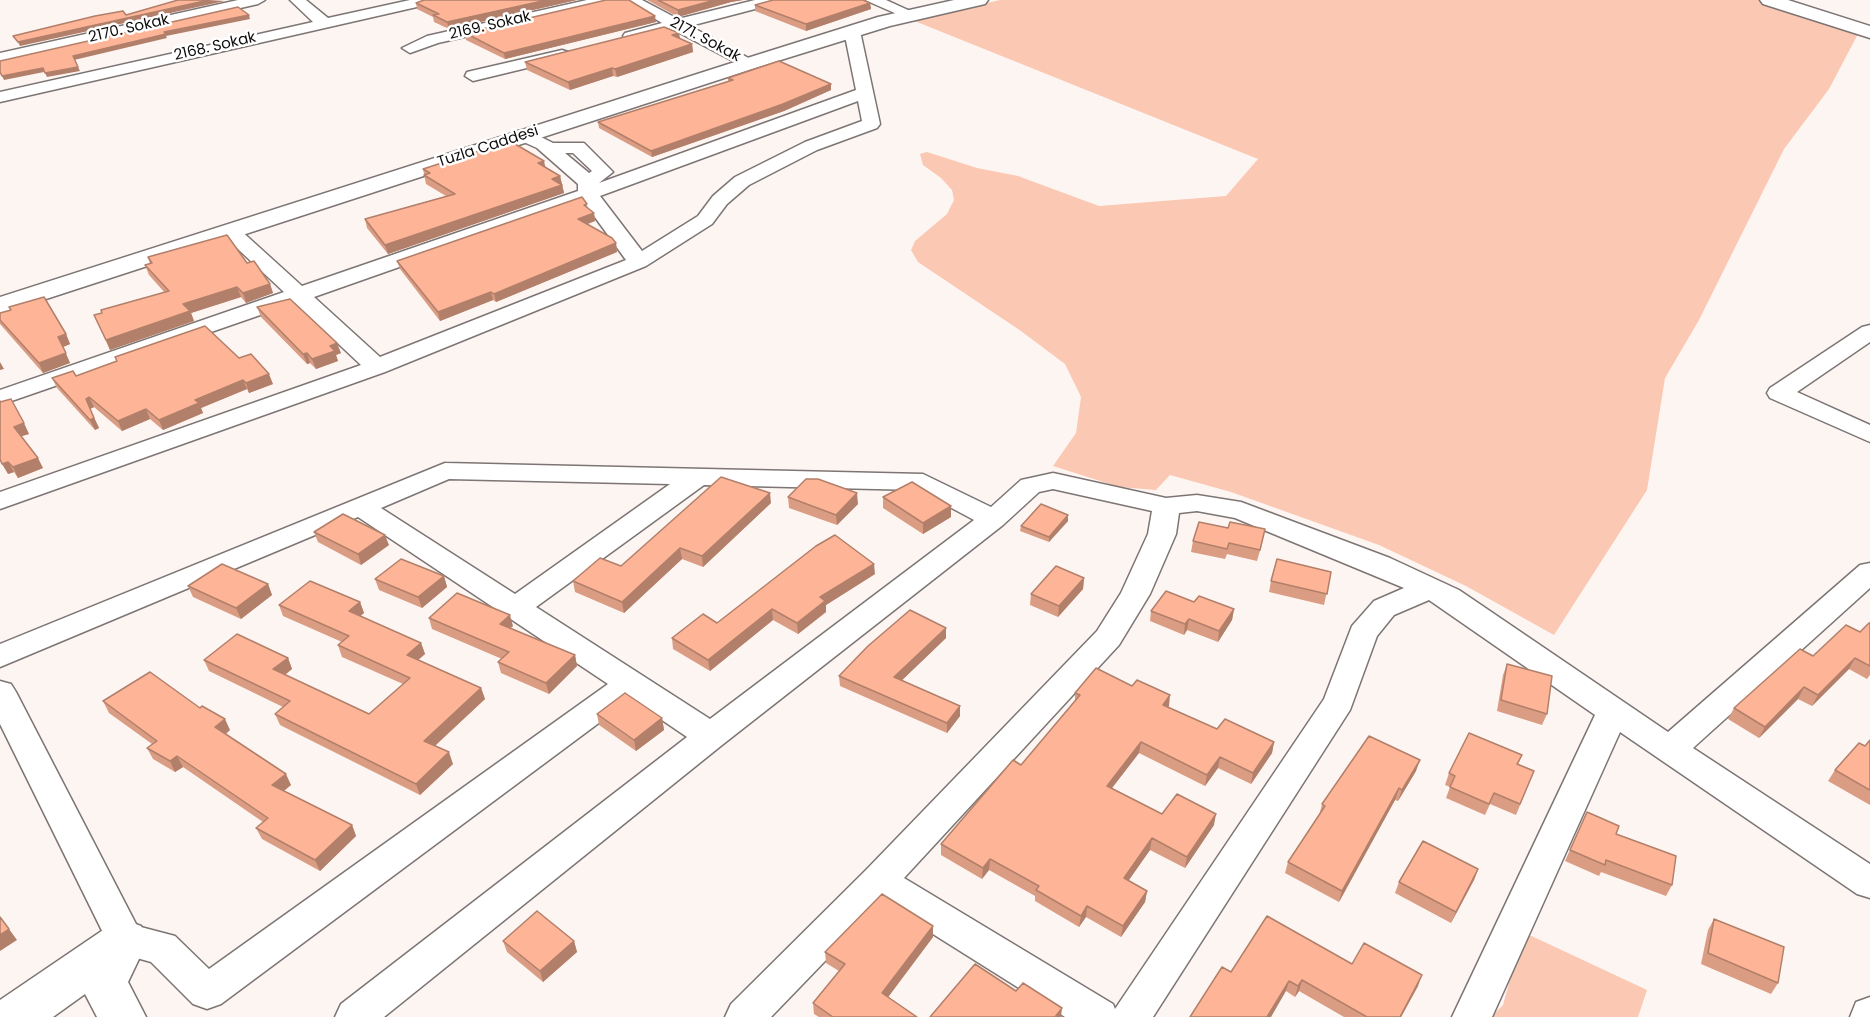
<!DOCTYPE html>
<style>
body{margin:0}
canvas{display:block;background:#fdf5f2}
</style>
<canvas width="1870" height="1017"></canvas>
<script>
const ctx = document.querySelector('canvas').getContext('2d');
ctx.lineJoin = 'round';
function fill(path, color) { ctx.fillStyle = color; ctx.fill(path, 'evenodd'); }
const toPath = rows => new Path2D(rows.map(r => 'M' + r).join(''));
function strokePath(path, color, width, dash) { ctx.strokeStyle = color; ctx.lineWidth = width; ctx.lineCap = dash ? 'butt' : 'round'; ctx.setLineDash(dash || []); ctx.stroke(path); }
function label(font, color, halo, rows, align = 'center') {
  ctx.font = font + ' Poppins,sans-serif'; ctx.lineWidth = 5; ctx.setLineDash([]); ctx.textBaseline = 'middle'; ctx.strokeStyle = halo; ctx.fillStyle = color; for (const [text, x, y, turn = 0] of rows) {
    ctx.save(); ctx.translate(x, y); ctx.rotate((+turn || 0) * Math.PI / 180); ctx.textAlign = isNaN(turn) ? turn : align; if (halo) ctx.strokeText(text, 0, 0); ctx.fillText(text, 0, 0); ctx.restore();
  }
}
fill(toPath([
 [1000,0,1761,0,1859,32,1829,89,1784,149,1699,320,1665,378,1647,490,1554,635,1466,586,1379,545,1231,492,1170,475,1156,490,1119,487,1053,466,1076,433,1081,397,1065,364,1021,331,918,262,911,250,915,241,947,214,954,200,952,190,941,178,923,165,920,154,927,152,977,168,1018,176,1099,206,1226,196,1258,159,912,20],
 [1523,932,1647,990,1638,1017,1491,1017,1503,1005]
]), '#fbc8b3');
const minor = toPath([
 [238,0,265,0,258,4,0,63,0,53,238,0],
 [290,0,306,0,328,18,410,0,437,0,430,4,0,102,0,92,313,22,290,0],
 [587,0,614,0,607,4,438,43,410,53,402,48,427,36,587,0],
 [624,0,642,0,678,19,755,0,780,0,778,3,690,26,754,61,756,64,748,69,674,30,631,41,625,39,623,36,625,33,662,23,624,0],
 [865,0,886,0,919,15,911,20,906,18,865,0],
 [852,26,860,31,880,124,877,128,817,150,749,185,727,204,712,224,646,266,385,372,0,509,0,492,361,365,295,303,0,405,0,390,284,292,224,236,221,232,224,228,238,228,302,286,578,191,578,184,537,148,517,139,514,135,517,131,529,131,553,143,584,143,613,172,599,183,856,90,844,31,852,26],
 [858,101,862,121,805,142,735,177,713,196,698,216,642,251,600,196,858,101],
 [565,153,573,153,592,171,589,173,565,153],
 [584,202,626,260,380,357,314,297,584,202],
 [562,50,568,52,570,55,568,58,473,81,465,76,467,72,562,50],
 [1870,325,1870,342,1797,392,1870,425,1870,442,1770,398,1767,393,1770,388,1862,327,1870,325],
 [445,463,923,474,991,507,1021,480,1053,473,1166,498,1197,495,1241,502,1390,558,1459,590,1668,732,1860,565,1870,563,1870,588,1693,748,1870,864,1870,898,1857,894,1620,732,1492,1017,1452,1017,1595,715,1429,600,1394,615,1377,636,1350,710,1153,1017,1065,1017,882,902,771,1017,725,1017,731,1004,866,870,1097,631,1121,593,1148,534,1152,511,1053,489,1039,492,1003,525,722,745,384,1017,335,1017,341,1004,687,737,631,699,221,1004,207,1009,193,1004,151,962,112,951,0,724,0,681,11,684,16,692,137,926,175,936,209,969,608,684,358,517,0,667,0,644,445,463],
 [449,479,670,484,515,594,381,508,449,479],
 [704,485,918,490,974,520,710,719,536,607,704,485],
 [1197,511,1235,518,1404,588,1374,601,1352,626,1324,699,1115,1009,1113,1004,904,878,1119,645,1150,594,1176,534,1179,513,1197,511],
 [1870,997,1870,1017,1850,1017,1856,1002,1870,997]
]);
const tertiary = toPath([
 [1760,0,1788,0,1870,26,1870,38,1763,4,1760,0],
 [125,920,141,926,148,940,128,982,146,1017,97,1017,85,994,53,1017,0,1017,0,1000,109,926,125,920]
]);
const secondary = toPath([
 [954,0,988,0,985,4,890,26,755,68,0,314,0,297,741,60,878,17,954,0]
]);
strokePath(minor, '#7c7573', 3);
strokePath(tertiary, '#7c7573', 3);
strokePath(secondary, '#7c7573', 3);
fill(minor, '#fff');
fill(tertiary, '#fff');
fill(secondary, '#fff');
fill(toPath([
 [577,0,449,29,434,22,433,17,417,9,416,3],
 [647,0,743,0,731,2,678,17],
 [870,3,871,9,806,31,755,11,755,5],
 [656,22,505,59,466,40,465,33],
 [679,33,680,39,692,44,693,52,617,77,613,76,570,90,527,70,525,62],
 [728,78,831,84,831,90,784,111,652,157,599,128,598,122,728,81],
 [545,167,560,176,564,193,388,254,367,228,365,219,446,196,426,184,423,169],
 [588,208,594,213,595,221,587,224,616,243,617,252,496,302,493,300,440,321,400,269,397,261],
 [148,257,247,263,270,284,273,293,246,303,241,297,191,313,194,321,110,350,94,315,165,293,149,275,145,265,150,264],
 [257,307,341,353,336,355,338,361,316,369,310,363,307,364,261,317],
 [0,313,66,334,70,344,63,347,70,363,43,373,0,324],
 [239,358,273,384,249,393,247,389,201,408,203,413,163,430,150,419,122,431,94,407,90,409,99,428,95,430,57,388,52,378],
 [1,402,29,434,21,436,43,468,18,478,14,472,8,474],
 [788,497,858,504,837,525,789,508],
 [883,497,951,506,951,517,923,534,883,508],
 [771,503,703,567,682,559,624,613,575,592,573,581,621,566],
 [1068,515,1068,521,1049,542,1020,531,1021,526],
 [314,532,389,545,361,565,318,542],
 [1263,540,1257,561,1227,554,1225,559,1191,552,1193,541],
 [1331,572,1324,605,1269,592,1271,581],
 [875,574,826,605,826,612,798,634,773,620,710,671,673,649,672,638,717,623],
 [444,576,447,587,422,608,379,590,375,579],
 [1084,578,1083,589,1058,617,1030,605,1031,594],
 [268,584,272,595,241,619,193,597,188,586],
 [360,602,364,613,360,616,421,643,425,654,418,660,481,688,485,699,435,746,453,764,420,795,280,725,275,714,283,707,209,671,204,660,288,658,292,669,285,675,369,714,403,684,342,657,338,645,342,642,283,616,279,605],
 [1194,602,1234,609,1232,620,1218,642,1187,630,1184,635,1150,621,1151,611],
 [429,618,513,626,510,628,575,655,577,666,549,694,501,673,498,662,502,659,432,629],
 [1870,623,1870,675,1867,679,1849,669,1812,706,1798,699,1759,738,1728,719,1734,708,1860,632],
 [946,628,946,638,902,680,960,716,947,733,840,686,839,676],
 [1507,664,1547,714,1542,725,1497,711,1503,675],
 [1075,693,1168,707,1217,729,1274,742,1272,753,1251,784,1218,768,1205,786,1139,753,1112,788,1162,814,1214,825,1185,868,1150,850,1128,881,1147,891,1145,902,1121,937,1086,917,1079,927,1035,901,1035,896,989,870,982,879,941,855,941,844,1021,765,1075,701],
 [103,701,230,730,226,734,291,785,284,791,352,825,356,836,320,871,262,839,256,828,263,822,183,767,175,772,153,759,147,748,152,744,109,713],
 [597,714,662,718,664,730,636,751,599,725],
 [1870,740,1870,805,1828,781,1835,770,1865,746],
 [1522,755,1518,765,1534,771,1516,815,1490,804,1485,815,1446,798,1450,787,1445,785,1449,773],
 [1416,771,1398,801,1395,800,1339,902,1285,873,1288,862,1319,816,1322,804],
 [1587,812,1616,834,1672,885,1666,896,1601,872,1599,876,1565,861],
 [1478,869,1474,880,1451,923,1395,893,1399,882],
 [1714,919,1778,983,1771,994,1701,964,1708,930],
 [933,937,888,997,917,1017,819,1017,814,1014,813,1003,839,971,826,963,825,952],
 [503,941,574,941,577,952,543,982,507,952],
 [1352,964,1418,986,1401,1017,1344,1017,1299,991,1295,997,1286,991,1231,972]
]), '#da9c82');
fill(toPath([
 [209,0,225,1,20,46,18,42],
 [547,0,577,0,449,29,447,22],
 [715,0,743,0,731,2,678,17,678,10],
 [870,3,871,9,806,31,806,24],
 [249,15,250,19,166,36,167,38,74,60,73,56,164,32],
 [655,16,656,22,505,59,504,53],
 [679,33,680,41,672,35],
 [692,44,693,52,617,77,615,69],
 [78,67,80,71,47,77,45,73],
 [43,68,44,72,4,80,2,76],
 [612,68,613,76,570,90,568,82],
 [831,84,831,90,784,111,652,157,651,151],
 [544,161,546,170,538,163],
 [560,176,564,193,388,254,385,245],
 [594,213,595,221,580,227,578,219],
 [616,243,617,252,496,302,494,294],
 [270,284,273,293,246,303,243,293],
 [237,287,241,297,191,313,194,321,110,350,106,340,183,304],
 [491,292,493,300,440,321,438,312],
 [66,334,70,344,63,347,70,363,43,373,39,363,58,337],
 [337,343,341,353,336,355,338,361,316,369,312,359,330,346],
 [307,353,310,363,307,364,303,354],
 [0,362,4,369,0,370],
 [269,374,273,384,249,393,246,383],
 [243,380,247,389,201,408,203,413,163,430,159,420,195,400],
 [89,397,94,407,90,409,99,428,95,430,90,420,86,399],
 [146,409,150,419,122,431,118,421],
 [24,423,29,434,19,437,14,427],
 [38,458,43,468,18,478,13,467],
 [8,462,14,472,8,474,2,464],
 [770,493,771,503,703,567,702,556],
 [857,493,858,504,837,525,836,515],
 [951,506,951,517,923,534,923,523],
 [1068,515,1068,521,1049,542,1049,537],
 [385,535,389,545,361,565,358,554],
 [680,548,682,559,624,613,622,602],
 [874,564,875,574,826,605,826,612,798,634,797,623,820,597],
 [444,576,447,587,422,608,418,597],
 [1084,578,1083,589,1058,617,1059,606],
 [268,584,272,595,241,619,236,608],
 [360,602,364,613,353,622,349,611],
 [772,609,773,620,710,671,708,660],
 [1234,609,1232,620,1218,642,1219,631],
 [510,615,513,626,503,635,500,624],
 [1189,619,1187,630,1184,635,1185,624],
 [946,628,946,638,895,687,894,677],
 [421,643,425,654,411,666,407,655],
 [575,655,577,666,549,694,546,683],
 [288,658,292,669,278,680,273,669],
 [1855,658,1849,669,1812,706,1818,695],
 [1804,687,1798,699,1759,738,1765,727],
 [481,688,485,699,428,752,424,741],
 [1170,695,1169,706,1162,716,1163,705],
 [960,706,960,716,947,733,947,723],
 [662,718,664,730,636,751,634,740],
 [225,719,230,730,220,738,215,727],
 [1141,742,1139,753,1105,797,1107,786],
 [1274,742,1272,753,1251,784,1253,773],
 [449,752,453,764,420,795,416,784],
 [177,756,183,767,175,772,170,761],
 [1220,757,1218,768,1205,786,1207,775],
 [1420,760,1416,771,1398,801,1402,790],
 [286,774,291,785,277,796,272,785],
 [1399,788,1395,800,1339,902,1342,891],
 [1216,814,1214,825,1185,868,1187,857],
 [352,825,356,836,320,871,315,860],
 [1152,838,1150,850,1122,890,1124,878],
 [990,859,989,870,982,879,983,868],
 [1478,869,1474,880,1451,923,1456,912],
 [1147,891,1145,902,1121,937,1123,926],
 [1087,906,1086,917,1079,927,1081,916],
 [933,926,933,937,883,1004,882,993],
 [9,929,17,940,0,951,0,935],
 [574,941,577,952,543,982,540,971],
 [1422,975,1418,986,1401,1017,1400,1017],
 [1302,980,1299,991,1295,997,1298,986],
 [1289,981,1286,991,1271,1017,1267,1017],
 [1062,1008,1061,1017,1055,1017]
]), '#b27f6a');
const building = toPath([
 [178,0,209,0,18,42,13,36,95,16,123,11,126,15,178,0],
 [424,0,547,0,447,22,433,15,439,14,416,3,424,0],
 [606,0,629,0,655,16,504,53,465,33,606,0],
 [658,0,715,0,678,10,658,0],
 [773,0,863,0,870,3,806,24,755,5,773,0],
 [238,7,249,15,164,32,166,34,73,56,78,67,45,73,43,68,2,76,0,72,0,61,238,7],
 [664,27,679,33,672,35,692,44,615,69,612,68,568,82,525,62,664,27],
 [779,61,831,84,783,104,651,151,598,122,733,80,728,78,779,61],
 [510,141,544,161,538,163,560,176,552,179,562,185,385,245,365,219,455,194,424,175,430,173,423,169,510,141],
 [582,197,587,204,584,205,594,213,578,219,612,238,616,243,494,294,491,292,438,312,397,261,582,197],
 [227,235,247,263,254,261,270,284,243,293,237,287,183,304,190,311,106,340,94,315,102,313,101,310,169,291,145,265,152,263,148,257,227,235],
 [44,297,66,334,58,337,66,353,39,363,0,320,0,313,11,310,9,307,44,297],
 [290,299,337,343,330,346,335,351,312,359,307,353,303,354,257,307,290,299],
 [205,326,239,358,251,354,269,374,246,383,243,380,195,400,199,403,159,420,146,409,118,421,89,397,86,399,94,418,90,420,52,378,73,371,76,376,117,361,115,357,205,326],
 [11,399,24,423,14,427,38,458,13,467,8,462,2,464,0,459,0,401,0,402,11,399],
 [721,477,770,493,702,556,680,548,622,602,573,581,600,558,621,566,721,477],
 [806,479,818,479,857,493,836,515,788,497,806,479],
 [912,482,951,506,923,523,883,497,912,482],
 [1041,504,1068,515,1049,537,1021,526,1041,504],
 [343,514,385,535,358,554,314,532,343,514],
 [1199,522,1228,528,1230,522,1265,529,1260,550,1229,543,1227,549,1193,541,1199,522],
 [835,535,874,564,820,597,825,601,797,623,772,609,708,660,672,638,703,614,717,623,816,546,835,535],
 [401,559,444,576,418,597,375,579,401,559],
 [1277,559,1331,572,1327,594,1271,581,1277,559],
 [222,564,268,584,236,608,188,586,222,564],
 [1056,566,1084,578,1059,606,1031,594,1056,566],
 [310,581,360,602,349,611,421,643,407,655,481,688,424,741,449,752,416,784,275,714,290,701,204,660,237,634,288,658,273,669,369,714,410,678,338,645,349,636,279,605,310,581],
 [1166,591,1194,602,1199,596,1234,609,1219,631,1189,619,1185,624,1151,611,1166,591],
 [457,593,510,615,500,624,575,655,546,683,498,662,509,652,429,618,457,593],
 [910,610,946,628,894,677,960,706,947,723,839,676,868,646,910,610],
 [1869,623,1870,623,1870,666,1855,658,1818,695,1804,687,1765,727,1734,708,1800,649,1813,656,1846,625,1860,632,1869,623],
 [1507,664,1552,676,1547,714,1501,700,1507,664],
 [1096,668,1132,686,1137,680,1170,695,1163,705,1217,729,1225,719,1274,742,1253,773,1220,757,1207,775,1141,742,1107,786,1162,814,1177,794,1216,814,1187,857,1152,838,1124,878,1147,891,1123,926,1087,906,1081,916,1036,890,1039,886,990,859,983,868,941,844,1013,760,1021,765,1080,695,1075,693,1096,668],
 [150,672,200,708,202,706,225,719,215,727,286,774,272,785,352,825,315,860,256,828,268,818,177,756,170,761,147,748,157,741,103,701,150,672],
 [625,693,662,718,634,740,597,714,625,693],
 [1469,733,1522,755,1517,764,1534,771,1520,804,1494,793,1489,804,1450,787,1455,776,1449,773,1469,733],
 [1369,736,1420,760,1402,790,1399,788,1342,891,1288,862,1325,806,1322,804,1369,736],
 [1870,740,1870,790,1835,770,1859,743,1865,746,1870,740],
 [1587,812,1619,826,1616,834,1676,856,1672,885,1606,860,1605,865,1570,850,1587,812],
 [1423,841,1478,869,1456,912,1399,882,1423,841],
 [882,894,933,926,882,993,917,1017,833,1017,813,1003,845,964,825,952,882,894],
 [537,911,574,941,540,971,503,941,537,911],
 [1267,916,1352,964,1364,943,1422,975,1400,1017,1367,1017,1302,980,1298,986,1289,981,1267,1017,1190,1017,1222,967,1231,972,1267,916],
 [0,917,9,929,0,935,0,917],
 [1714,919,1784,947,1778,983,1708,953,1714,919],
 [975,964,1016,991,1023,983,1062,1008,1055,1017,930,1017,975,964]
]);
fill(building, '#feb597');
strokePath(building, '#b27f6a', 1.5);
label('15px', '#0e0c0b', '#fff', [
 ["2169. Sokak",490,26,-13],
 ["2170. Sokak",129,29,-13],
 ["2171. Sokak",705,40,28],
 ["2168. Sokak",215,47,-13],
 ["Tuzla Caddesi",488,147,-18]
]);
</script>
